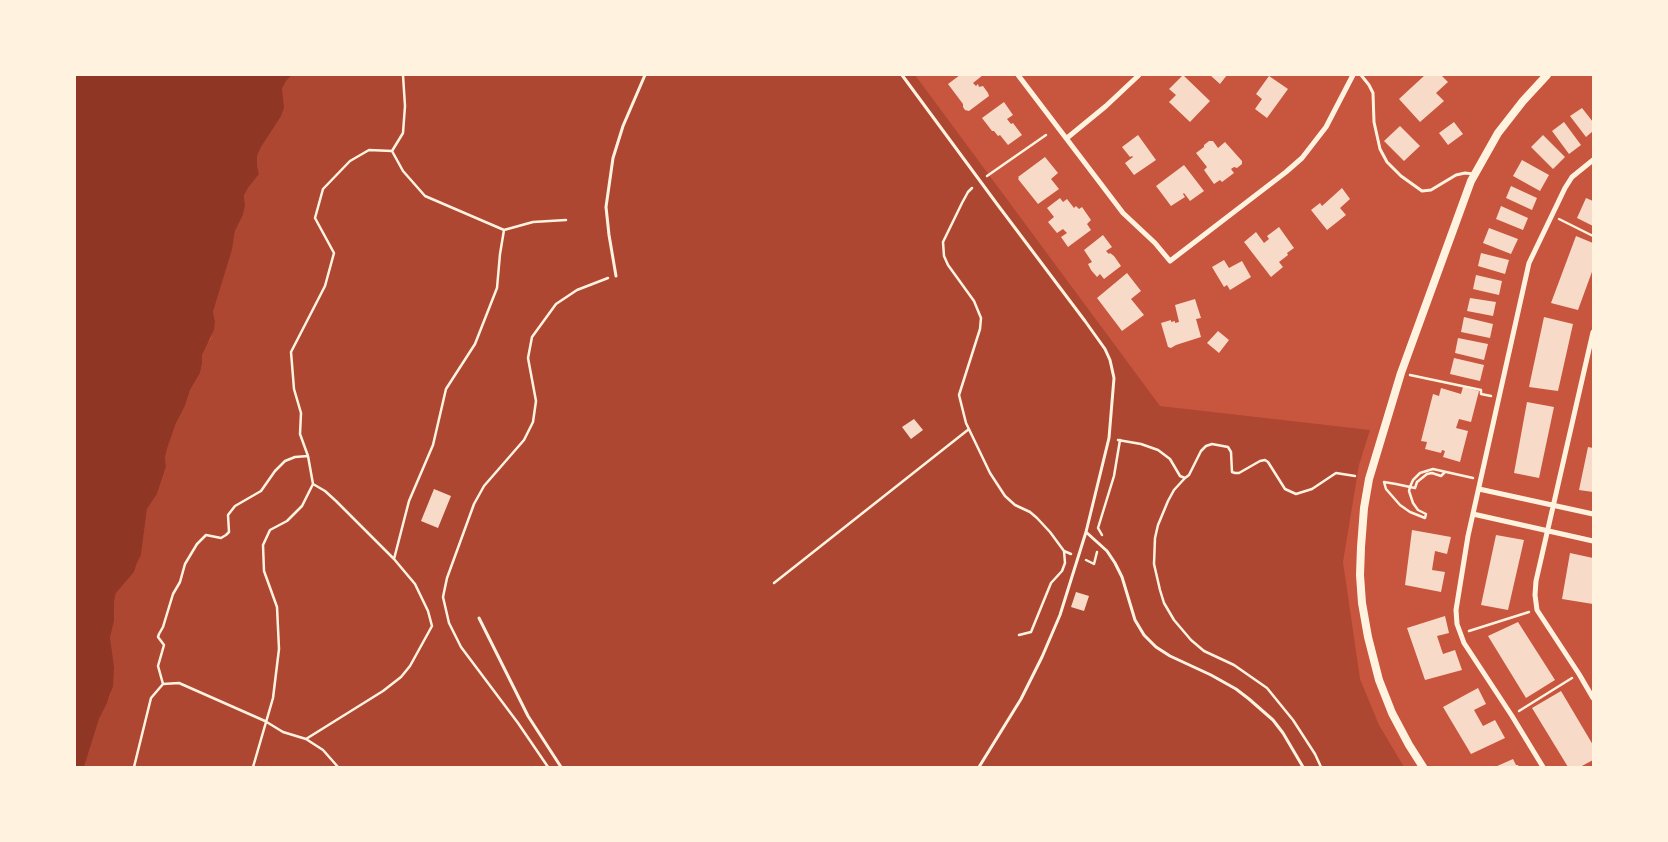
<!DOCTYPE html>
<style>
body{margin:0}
#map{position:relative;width:1668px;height:842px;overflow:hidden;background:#c8553d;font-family:Raleway,sans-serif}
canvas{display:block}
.frame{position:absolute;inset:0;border:76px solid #fff3e0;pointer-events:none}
</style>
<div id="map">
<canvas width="1668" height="842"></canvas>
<div class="frame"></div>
</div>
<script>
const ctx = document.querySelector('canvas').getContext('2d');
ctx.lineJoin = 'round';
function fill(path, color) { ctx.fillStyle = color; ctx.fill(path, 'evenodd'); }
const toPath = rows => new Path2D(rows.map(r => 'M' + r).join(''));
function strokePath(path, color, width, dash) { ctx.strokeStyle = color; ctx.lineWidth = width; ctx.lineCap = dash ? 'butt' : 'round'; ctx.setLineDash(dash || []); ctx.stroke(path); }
fill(toPath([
 [292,75,915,75,1160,406,1370,430,1359,465,1343,562,1360,679,1379,725,1404,767,84,767,99,719,111,694,111,650,110,638,114,621,114,602,116,593,134,572,137,563,141,555,147,509,157,494,166,468,165,458,167,449,176,423,185,406,190,390,200,373,202,364,202,355,205,346,211,339,215,321,213,312,232,250,235,231,243,215,245,206,244,197,248,188,259,174,257,165,257,156,282,98,282,89,286,81]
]), '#ae4732');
fill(toPath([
 [75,75,292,75,286,81,282,89,284,108,281,116,261,147,257,156,257,165,259,174,248,188,244,196,245,206,243,215,235,231,232,250,213,312,215,321,214,330,202,355,202,364,200,373,190,390,185,406,176,423,167,449,165,458,166,467,157,494,147,509,141,555,137,563,134,572,116,593,114,602,114,621,110,638,114,667,113,686,107,703,99,719,84,767,75,767]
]), '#8f3625');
fill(toPath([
 [960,75,983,75,973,83,976,86,978,84,979,87,983,86,988,93,989,96,969,111,965,110,963,107,963,104,948,84],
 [1183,75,1210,101,1190,122,1169,102,1176,95,1169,89],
 [1210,75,1227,75,1220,84],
 [1425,75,1441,75,1448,82,1436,93,1444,101,1420,122,1399,99],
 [1269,76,1288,89,1267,118,1255,109,1262,99,1256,94],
 [1004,102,1013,115,1007,119,1011,124,1013,123,1022,135,1008,145,1000,135,998,136,994,131,992,131,982,118],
 [1582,108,1593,122,1593,131,1586,137,1570,116],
 [1454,122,1463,134,1448,145,1439,133],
 [1564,122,1581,145,1569,154,1552,131],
 [1400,126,1420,146,1404,161,1384,141],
 [1138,135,1156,160,1134,175,1125,163,1133,157,1132,156,1130,157,1122,147],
 [1543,135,1565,157,1553,169,1531,147],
 [1209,141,1213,141,1218,148,1225,142,1242,161,1242,164,1237,168,1234,167,1231,169,1234,173,1222,182,1220,180,1214,184,1204,170,1207,167,1196,153,1204,147,1204,145],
 [1045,157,1058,173,1051,179,1059,189,1038,204,1018,179,1019,178,1018,177],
 [1522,160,1549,175,1540,191,1513,176],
 [1184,165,1204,191,1190,201,1184,193,1183,194,1185,197,1171,206,1156,186],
 [1511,186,1537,198,1532,210,1506,198],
 [1342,188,1350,199,1340,208,1346,215,1327,230,1311,210,1320,203,1322,206],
 [1060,198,1063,202,1067,199,1074,208,1076,206,1079,209,1082,207,1091,220,1087,224,1091,230,1068,247,1061,237,1067,233,1063,229,1057,233,1048,222,1054,217,1047,208],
 [1586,198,1593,201,1593,226,1577,218],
 [1501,206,1528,218,1523,230,1496,219],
 [1279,227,1294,248,1287,253,1288,255,1279,262,1283,267,1271,277,1244,242,1256,232,1264,243,1269,239,1267,236],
 [1489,228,1518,239,1511,254,1483,243],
 [1103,235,1112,247,1106,251,1109,254,1110,253,1114,256,1121,266,1104,279,1100,274,1097,277,1091,270,1088,264,1092,262,1084,250],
 [1576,236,1593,243,1593,269,1578,310,1551,303],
 [1481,253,1509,260,1505,274,1478,266],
 [1224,260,1229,268,1242,261,1251,277,1230,290,1227,285,1224,287,1212,267],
 [1127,273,1141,291,1131,299,1144,315,1122,331,1097,298],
 [1476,275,1502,281,1499,295,1473,289],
 [1470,298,1496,302,1493,316,1467,311],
 [1195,299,1201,318,1196,319,1201,337,1176,345,1171,348,1168,347,1161,323,1171,320,1171,322,1175,321,1175,323,1179,322,1175,305],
 [1464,317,1493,324,1490,338,1461,332],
 [1544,317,1573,324,1558,391,1529,387],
 [1218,331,1229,340,1219,353,1207,343],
 [1458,338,1488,344,1484,360,1455,353],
 [1454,358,1484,365,1480,381,1450,374],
 [1463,387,1479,391,1471,422,1459,419,1456,428,1468,431,1460,462,1443,457,1445,451,1442,450,1441,453,1425,449,1427,442,1421,441,1433,394,1439,396,1441,388,1461,394],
 [1527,402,1554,407,1539,478,1514,473],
 [914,419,923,430,911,439,902,427],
 [1588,447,1593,448,1593,492,1579,490],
 [434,489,451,496,438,528,421,521],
 [1412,530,1451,537,1447,554,1435,551,1432,570,1445,572,1441,592,1405,585],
 [1496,535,1524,540,1508,610,1481,605],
 [1570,553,1593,558,1593,604,1562,599],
 [1076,592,1089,596,1084,611,1071,607],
 [1445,616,1449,633,1437,636,1443,654,1455,650,1462,670,1425,680,1407,628],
 [1518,622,1555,680,1526,698,1488,636],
 [1478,688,1486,704,1474,710,1483,726,1495,720,1505,738,1471,754,1443,707],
 [1561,691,1593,745,1593,760,1580,767,1568,767,1532,708],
 [1513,759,1516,765,1518,765,1519,767,1495,767]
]), '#f7dbc8');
strokePath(toPath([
 [392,151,403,171,425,196,504,230,500,254,497,288,475,344,446,389,433,445,409,501,394,559],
 [987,176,1046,135],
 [972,188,968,192,962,203,943,242,944,256,948,265,974,301,981,318,980,329,959,395,966,423,990,473,1005,496,1015,505,1030,512,1037,518,1050,532,1064,551,1071,554],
 [1559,219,1593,236],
 [504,230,533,222,566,220],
 [1410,375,1481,390,1481,394,1491,396],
 [1118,440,1141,444,1158,450,1170,459,1180,476,1185,478,1189,475,1201,451,1206,446,1212,444,1228,447,1231,452,1232,472,1235,473,1239,473,1260,461,1265,460,1268,462,1285,489,1296,494,1312,489,1336,473,1355,476],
 [1445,472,1441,476,1432,473,1427,474,1417,482,1415,488,1410,487,1396,484,1384,482,1386,489,1400,505,1410,512,1425,518,1426,514,1418,510,1413,503,1409,491,1410,487,1413,480,1420,473,1433,469,1473,478],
 [1185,478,1174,490,1168,501,1158,525,1155,538,1154,564,1160,590,1164,603,1174,620,1191,640,1204,651,1234,665,1267,688,1293,720,1315,754,1321,767],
 [1102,535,1098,528,1114,476,1120,440],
 [1086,560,1094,564,1097,552],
 [774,583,969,429],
 [1469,631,1529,612],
 [1019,635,1031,632,1051,583,1062,571,1065,563,1064,551],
 [163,684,158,666,164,645,158,637,159,634,163,627,173,594,180,582,185,564,197,544,206,535,221,538,226,535,229,532,228,515,235,506,261,491,275,471,285,461,295,457,308,456],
 [1519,711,1572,678],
 [306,739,383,691,401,677,410,666,432,626,428,611,415,584,394,559,336,501,325,491,313,484],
 [134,767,151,698,163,684,179,683,265,721,283,732,306,739,323,750,338,767],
 [253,767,273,698,279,649,277,607,264,571,263,545,270,530,287,521,302,506,313,484,308,456,300,434,301,413,294,389,291,352,325,286,334,253,315,218,323,189,350,161,369,150,392,151,403,133,405,106,403,75],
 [548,767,518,723,461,647,449,623,443,597,447,578,474,504,484,486,524,440,533,422,536,401,528,358,532,337,556,304,577,290,608,278]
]), '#fff3e0', 2.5);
strokePath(toPath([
 [902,75,997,204,1085,321,1105,349,1110,360,1114,378,1109,438,1086,532,1060,615,1042,657,1021,699,979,767],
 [1361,75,1369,85,1373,93,1374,122,1380,149,1387,162,1401,176,1422,191,1431,190,1456,175,1465,173,1474,174],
 [616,276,609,235,606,207,613,158,623,126,645,75],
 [1086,532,1107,551,1115,563,1122,577,1135,620,1144,635,1156,647,1170,656,1211,675,1236,689,1249,699,1273,720,1283,733,1303,767],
 [479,618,528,716,561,767]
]), '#fff3e0', 3);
strokePath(toPath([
 [1018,75,1123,213,1155,243,1170,261,1286,172,1302,158,1326,127,1353,75],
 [1067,138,1106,106,1139,75],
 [1593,332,1536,581,1535,595,1537,610,1579,674,1593,698],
 [1479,489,1593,514],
 [1473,514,1593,541],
 [1543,767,1512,716,1464,643,1457,624,1456,610,1468,536,1529,263,1565,188,1572,177,1593,160]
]), '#fff3e0', 5);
strokePath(toPath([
 [1423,767,1409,745,1392,713,1379,680,1368,637,1362,603,1360,575,1361,547,1364,508,1369,479,1401,373,1471,181,1498,133,1523,101,1547,75]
]), '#fff3e0', 8);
</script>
